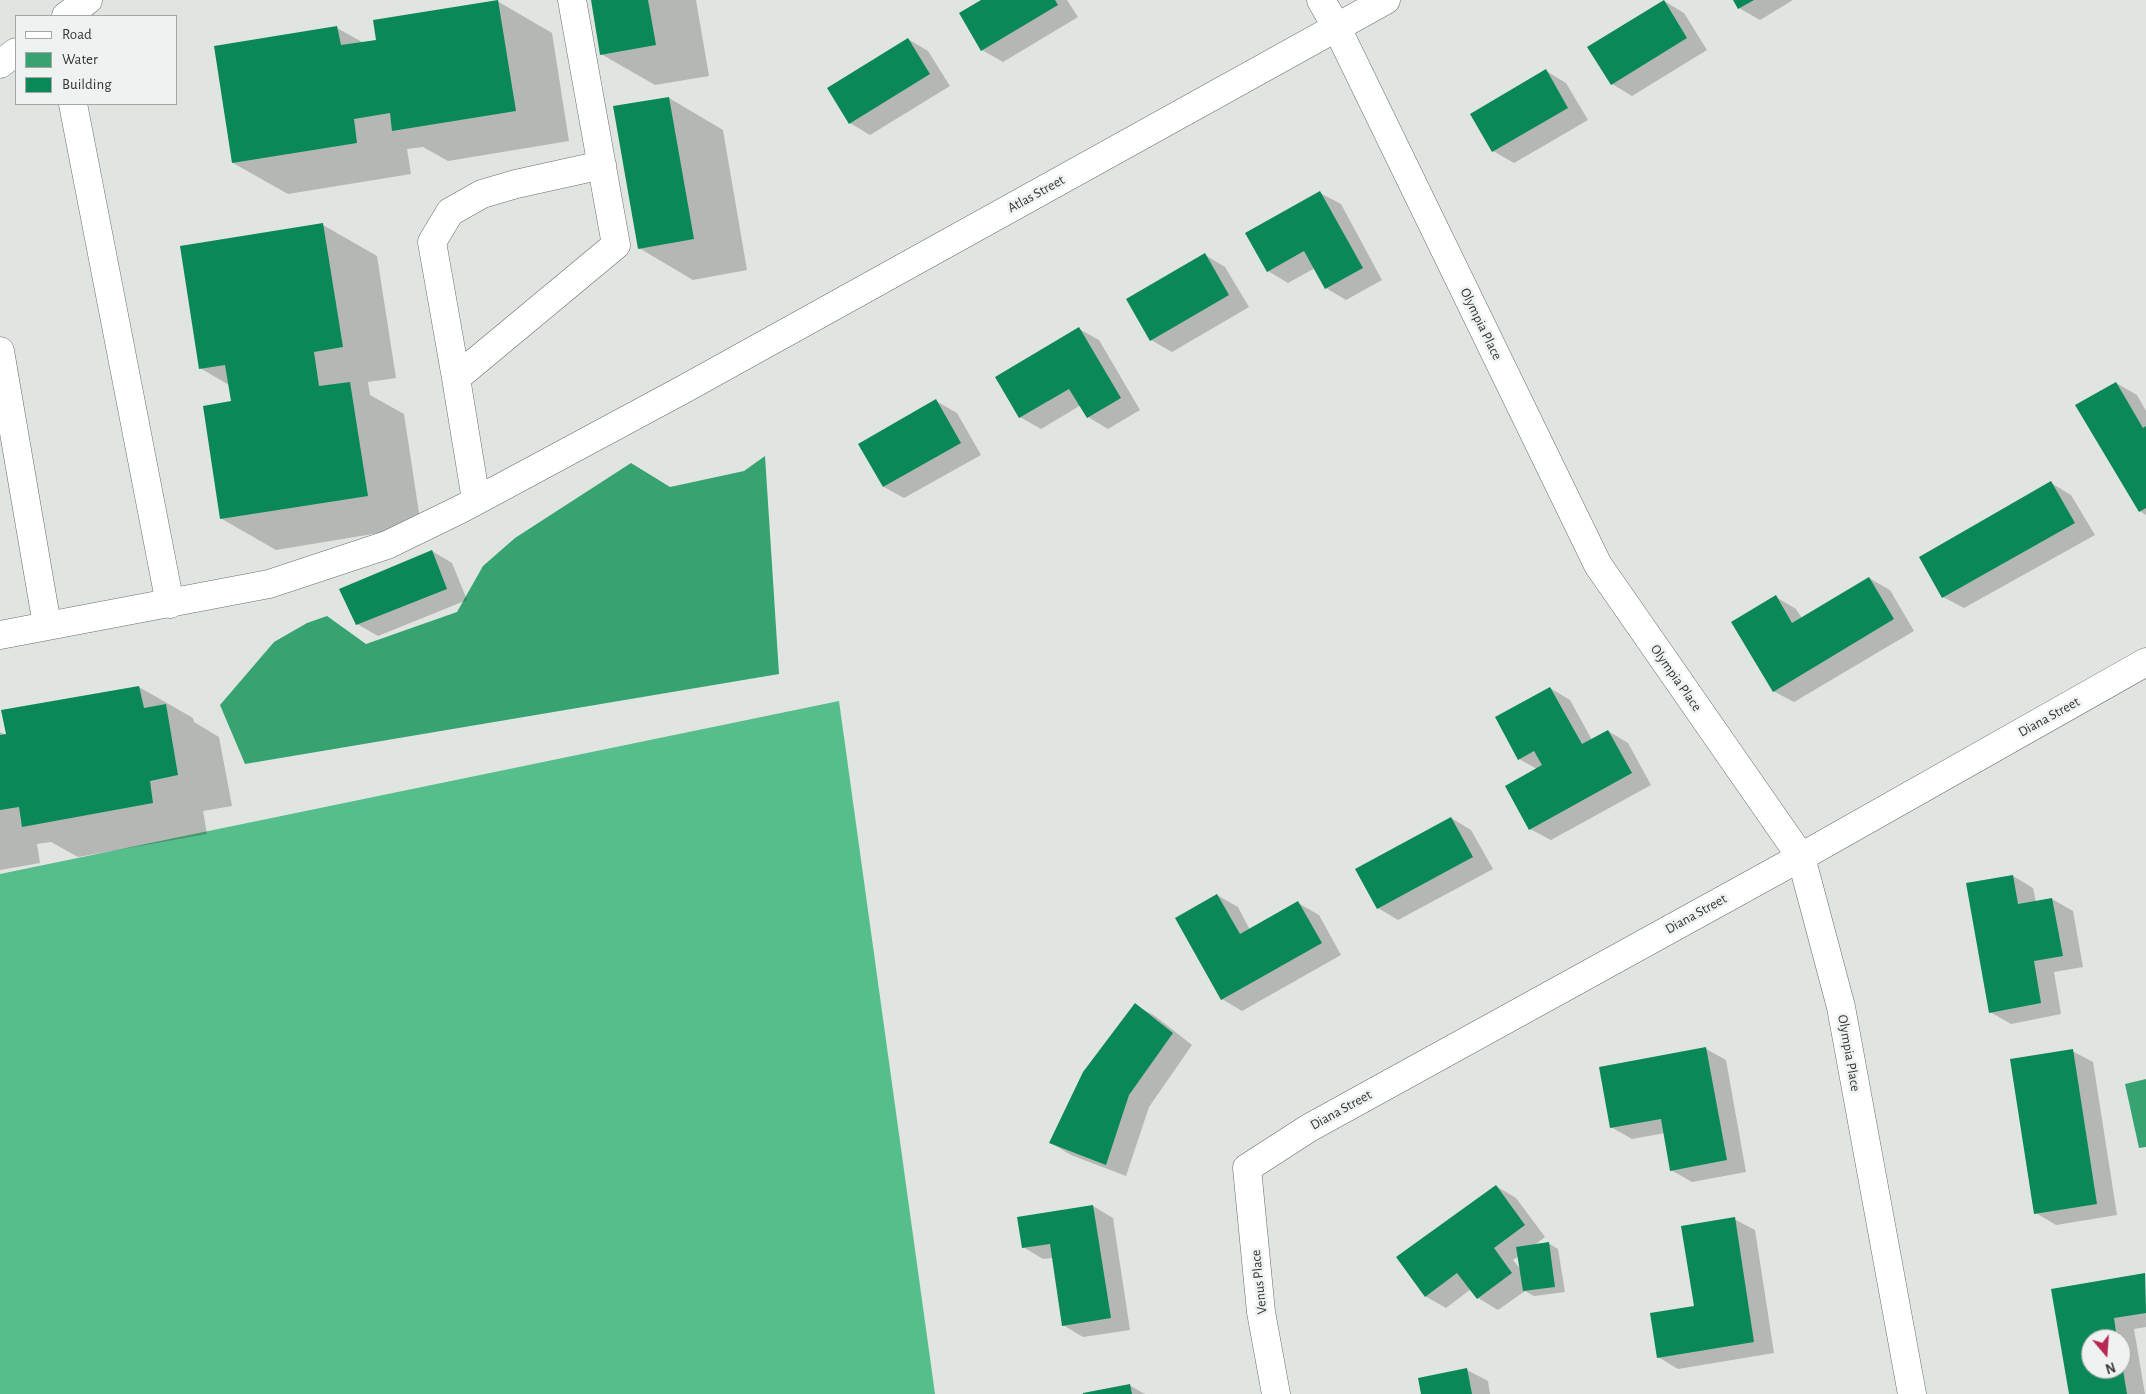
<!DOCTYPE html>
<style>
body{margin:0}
#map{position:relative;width:2146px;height:1394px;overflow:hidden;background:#e1e5e2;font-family:"Alegreya Sans",sans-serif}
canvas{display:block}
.legend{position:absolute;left:15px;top:15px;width:162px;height:90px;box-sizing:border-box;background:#eef2f0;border:1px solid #a4a7a6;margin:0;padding:6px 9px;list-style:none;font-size:15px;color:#353736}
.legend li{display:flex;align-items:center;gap:10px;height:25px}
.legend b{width:25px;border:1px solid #a4a7a6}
.north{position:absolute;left:2081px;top:1329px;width:50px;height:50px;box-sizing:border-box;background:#eef2f0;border:1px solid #a4a7a6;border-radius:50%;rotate:162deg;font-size:14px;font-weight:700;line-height:20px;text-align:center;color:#353736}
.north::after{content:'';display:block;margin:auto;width:18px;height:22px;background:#b82854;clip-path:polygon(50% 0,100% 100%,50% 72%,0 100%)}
</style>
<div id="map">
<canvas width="2146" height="1394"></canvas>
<ul class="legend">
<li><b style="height:6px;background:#fff"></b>Road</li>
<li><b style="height:14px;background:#37a371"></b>Water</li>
<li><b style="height:14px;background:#0a8858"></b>Building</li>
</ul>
<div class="north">N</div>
</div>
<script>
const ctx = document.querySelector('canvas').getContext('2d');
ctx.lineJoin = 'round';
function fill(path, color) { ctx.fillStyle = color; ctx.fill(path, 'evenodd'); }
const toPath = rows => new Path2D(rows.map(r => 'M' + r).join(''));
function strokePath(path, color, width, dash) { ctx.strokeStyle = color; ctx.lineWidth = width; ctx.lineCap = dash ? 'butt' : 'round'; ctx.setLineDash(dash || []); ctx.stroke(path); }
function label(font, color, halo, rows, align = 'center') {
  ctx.font = font + ' "Alegreya Sans",sans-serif'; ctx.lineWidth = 5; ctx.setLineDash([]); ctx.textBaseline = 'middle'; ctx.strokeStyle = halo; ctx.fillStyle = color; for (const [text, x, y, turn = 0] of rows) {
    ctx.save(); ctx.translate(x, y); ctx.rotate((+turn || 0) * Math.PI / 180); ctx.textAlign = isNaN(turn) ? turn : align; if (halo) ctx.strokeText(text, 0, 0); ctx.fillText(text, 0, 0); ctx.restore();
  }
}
fill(toPath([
 [839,701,935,1394,0,1394,0,874]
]), '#56be8a');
fill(toPath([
 [765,456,779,674,245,764,220,705,274,642,307,623,327,616,366,644,457,612,483,566,515,538,631,463,670,487,744,471],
 [2146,1079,2146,1147,2139,1148,2125,1084]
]), '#37a371');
fill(toPath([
 [592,0,696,0,709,76,655,85,601,54],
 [983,0,1067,0,1078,17,1003,62,982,50],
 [1734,0,1793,0,1760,20,1739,8],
 [497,1,552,33,569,141,448,161,423,147,407,149,411,174,288,194,233,163,337,28,364,43,378,41],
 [1664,1,1684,13,1707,50,1632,96,1612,84],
 [908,39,928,51,950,86,870,135,850,123],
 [1546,71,1566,83,1588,120,1514,163,1493,151],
 [669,98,723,130,747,270,693,280,639,248],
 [1320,193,1341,204,1382,280,1346,300,1326,288,1315,268,1288,283,1268,271],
 [323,225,377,256,396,378,368,382,370,395,404,414,421,526,276,550,222,519,232,403,229,385,200,368],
 [1205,255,1225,267,1249,307,1172,352,1151,340],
 [1079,329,1099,340,1140,410,1108,429,1088,417,1081,405,1041,429,1020,417],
 [2116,383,2137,395,2146,411,2146,515,2140,511],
 [936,401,957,413,981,455,904,498,884,487],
 [2051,483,2071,495,2095,535,1964,608,1943,597],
 [432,551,452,563,467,600,378,636,357,624],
 [1869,578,1890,590,1914,631,1794,702,1773,691,1776,597,1796,609,1802,618],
 [139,687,193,718,194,722,219,737,232,806,203,811,207,834,78,857,51,842,37,844,40,863,0,870,0,732,7,736,3,711],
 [1550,688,1570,700,1592,740,1608,731,1628,743,1651,785,1551,840,1530,829,1537,769,1519,759],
 [1451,818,1471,830,1493,869,1398,920,1378,908],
 [2013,876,2033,888,2036,902,2052,899,2073,911,2083,967,2054,972,2061,1014,2011,1024,1990,1012],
 [1217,895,1238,907,1250,930,1298,903,1319,915,1341,955,1242,1011,1222,999],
 [1135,1005,1155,1016,1192,1045,1149,1107,1126,1176,1071,1155,1051,1143],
 [1706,1049,1726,1060,1746,1172,1692,1182,1671,1170,1665,1133,1632,1139,1611,1127],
 [2072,1051,2093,1062,2117,1215,2056,1225,2036,1213],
 [1496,1186,1516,1198,1545,1237,1533,1246,1548,1243,1558,1249,1565,1292,1534,1296,1525,1291,1498,1310,1478,1298,1471,1289,1446,1308,1425,1296],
 [1519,1256,1521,1270,1513,1260],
 [1093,1206,1113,1218,1130,1330,1083,1337,1063,1325,1053,1258,1043,1259,1023,1247],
 [1734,1219,1755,1230,1774,1353,1678,1369,1658,1357,1695,1307],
 [2145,1274,2146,1327,2134,1329,2145,1394,2070,1394,2052,1290],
 [2091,1339,2121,1339,2121,1369,2091,1369],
 [1467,1370,1488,1381,1490,1394,1422,1394],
 [1129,1385,1145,1394,1088,1394]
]), '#0003');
fill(toPath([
 [498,0,516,111,392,131,390,113,354,119,357,143,232,163,214,46,337,26,341,45,376,40,373,20],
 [591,0,648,0,656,45,600,55],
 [981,0,1055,0,1058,5,981,51,959,13],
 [1664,0,1687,38,1611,85,1587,47],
 [1733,0,1754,0,1738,9],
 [908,38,930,74,849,124,827,88],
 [1546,69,1568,108,1492,152,1470,114],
 [669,97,694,239,638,249,613,106],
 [1320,191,1363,268,1325,289,1304,251,1267,272,1245,233],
 [323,223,343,347,314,352,319,386,350,382,368,496,220,519,203,406,231,401,225,365,199,369,180,246],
 [1205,253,1229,295,1150,341,1126,299],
 [1079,327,1121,398,1087,418,1069,389,1019,418,995,377],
 [2116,382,2143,428,2146,426,2146,508,2139,512,2075,405],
 [936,399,961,443,883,487,858,444],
 [2051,481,2075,523,1942,598,1919,557],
 [432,550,447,589,356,625,339,589],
 [1869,577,1894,619,1773,692,1731,622,1776,595,1792,623],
 [139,686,144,708,166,704,178,775,150,781,153,803,22,827,19,807,0,810,0,735,6,734,1,710],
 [1550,687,1582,744,1608,730,1632,773,1529,830,1505,786,1542,765,1534,751,1518,760,1495,717],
 [1451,817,1473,857,1377,909,1355,869],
 [2013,875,2018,904,2052,898,2063,956,2034,961,2041,1003,1989,1013,1966,883],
 [1217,894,1240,934,1298,901,1322,943,1221,1000,1175,918],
 [1135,1003,1173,1033,1129,1095,1106,1165,1049,1143,1083,1072],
 [1706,1047,1727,1160,1670,1171,1661,1119,1610,1128,1599,1067],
 [2073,1049,2097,1204,2034,1214,2010,1059],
 [1496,1185,1525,1225,1494,1248,1512,1273,1477,1299,1457,1273,1425,1297,1396,1257],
 [1093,1205,1111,1318,1062,1326,1050,1244,1022,1248,1017,1217],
 [1735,1217,1754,1342,1657,1358,1650,1313,1694,1306,1681,1226],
 [1549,1242,1555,1287,1523,1291,1516,1247],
 [2145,1273,2146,1313,2114,1318,2117,1339,2091,1339,2091,1369,2121,1369,2122,1364,2127,1394,2069,1394,2051,1289],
 [1467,1368,1472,1394,1421,1394,1418,1378],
 [1130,1384,1132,1394,1083,1394,1083,1393]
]), '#0a8858');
const minor = toPath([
 [1321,0,1337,28,1598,565,1801,857,1841,1007,1912,1394],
 [66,16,88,0],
 [0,64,16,52],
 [73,104,170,604],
 [0,351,47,625],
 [456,378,432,242,450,212,482,194,516,184,602,165],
 [476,500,456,378,616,245,572,0],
 [0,635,269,584,387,545,461,509,686,388,1386,0],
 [1276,1394,1261,1312,1247,1168,1309,1128,1801,857,2146,662]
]);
strokePath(minor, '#696d6a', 29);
strokePath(minor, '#fff', 28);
label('14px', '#353736', '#eef2f0', [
 ["Atlas Street",1036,194,-29],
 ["Olympia Place",1481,324,64],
 ["Olympia Place",1676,678,55],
 ["Diana Street",2049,717,-29],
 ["Diana Street",1696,914,-29],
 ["Olympia Place",1849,1053,80],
 ["Diana Street",1341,1110,-29],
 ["Venus Place",1259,1282,-96]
]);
</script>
